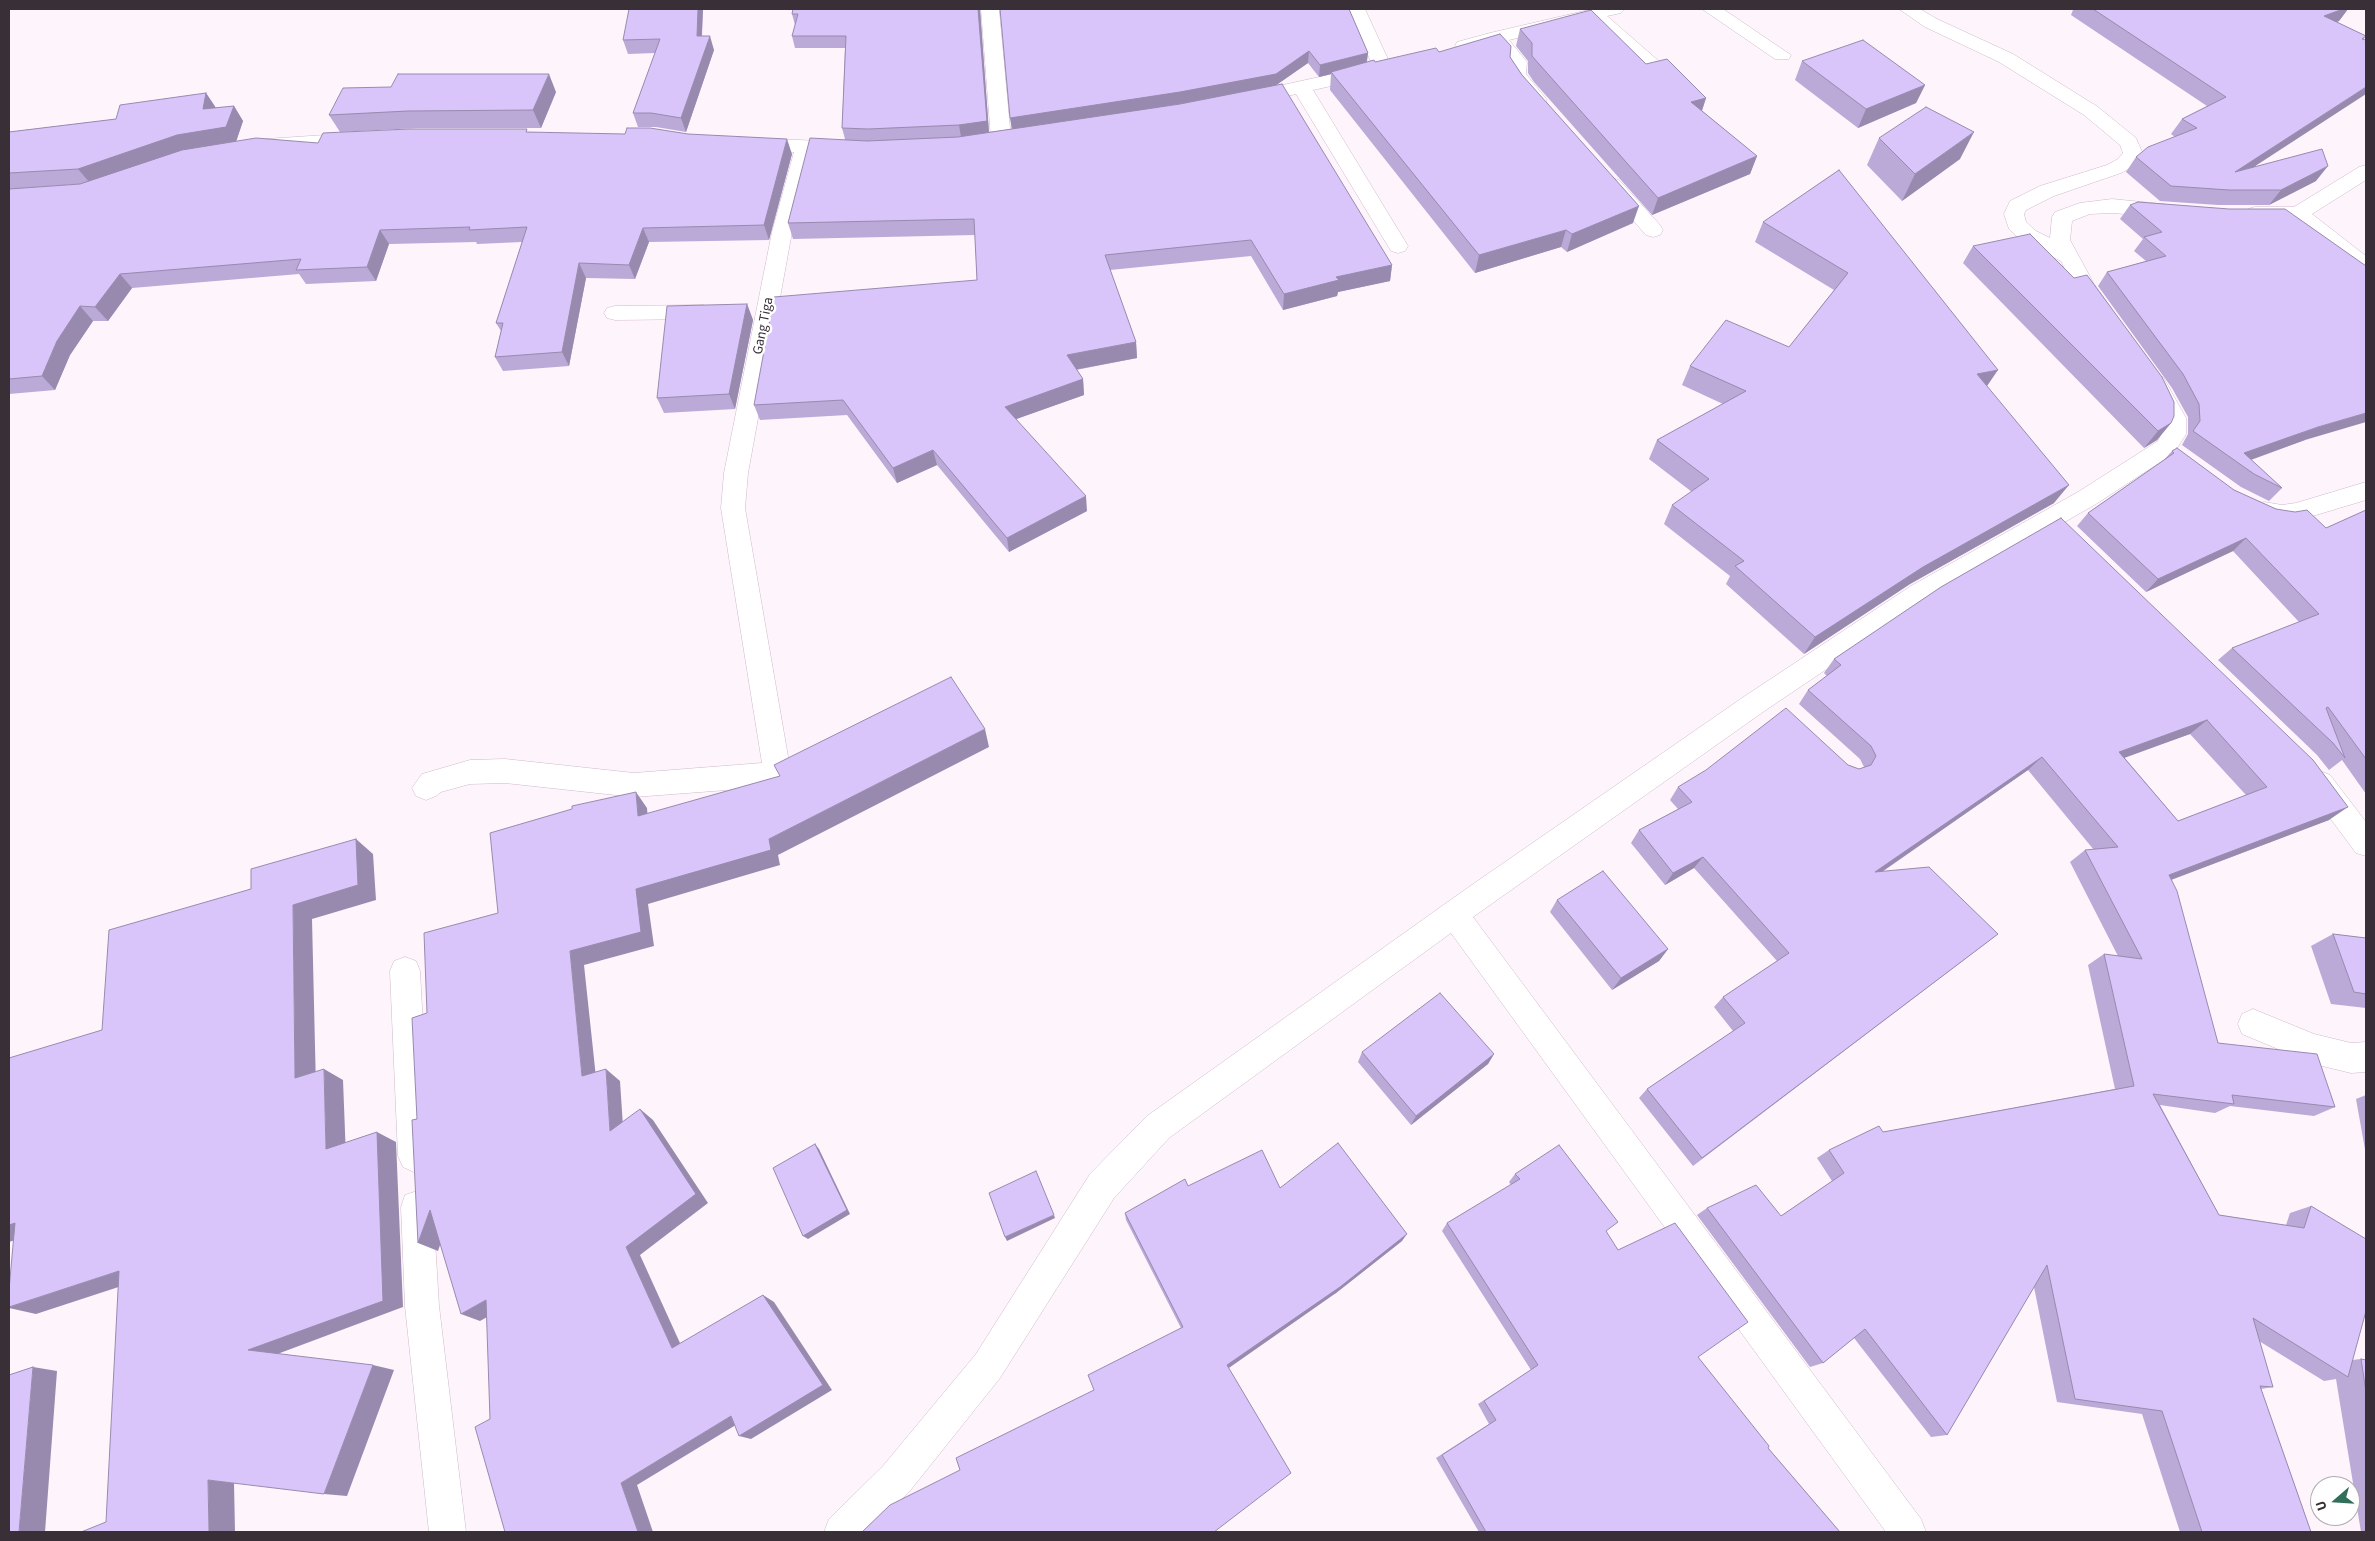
<!DOCTYPE html>
<style>
body{margin:0}
#map{position:relative;width:2375px;height:1541px;overflow:hidden;background:#fef4fc;font-family:"Source Sans 3",sans-serif}
canvas{display:block}
.frame{position:absolute;inset:0;border:10px solid #392f36;pointer-events:none}
.north{position:absolute;left:2310px;top:1476px;width:50px;height:50px;box-sizing:border-box;background:#fff;border:1px solid #b0acaf;border-radius:50%;rotate:251deg;font-size:14px;font-weight:700;line-height:20px;text-align:center;color:#392f36}
.north::after{content:'';display:block;margin:auto;width:18px;height:22px;background:#316f5b;clip-path:polygon(50% 0,100% 100%,50% 72%,0 100%)}
</style>
<div id="map">
<canvas width="2375" height="1541"></canvas>
<div class="frame"></div>
<div class="north">U</div>
</div>
<script>
const ctx = document.querySelector('canvas').getContext('2d');
ctx.lineJoin = 'round';
const toPath = rows => new Path2D(rows.map(r => 'M' + r).join(''));
function strokePath(path, color, width, dash) { ctx.strokeStyle = color; ctx.lineWidth = width; ctx.lineCap = dash ? 'butt' : 'round'; ctx.setLineDash(dash || []); ctx.stroke(path); }
function fill(path, color) { ctx.fillStyle = color; ctx.fill(path, 'evenodd'); }
function label(font, color, halo, rows, align = 'center') {
  ctx.font = font + ' "Source Sans 3",sans-serif'; ctx.lineWidth = 5; ctx.setLineDash([]); ctx.textBaseline = 'middle'; ctx.strokeStyle = halo; ctx.fillStyle = color; for (const [text, x, y, turn = 0] of rows) {
    ctx.save(); ctx.translate(x, y); ctx.rotate((+turn || 0) * Math.PI / 180); ctx.textAlign = isNaN(turn) ? turn : align; if (halo) ctx.strokeText(text, 0, 0); ctx.fillText(text, 0, 0); ctx.restore();
  }
}
const street = toPath([
 [981,9,999,9,1011,139,1008,143,1001,145,994,143,991,139,981,9],
 [1347,9,1365,9,1392,68,1390,72,1383,74,1376,72,1374,68,1347,9],
 [1593,9,1624,9,1621,13,1607,16,1661,63,1663,67,1661,71,1647,71,1591,20,1509,40,1527,62,1526,74,1547,100,1544,104,1537,106,1530,104,1513,83,1508,74,1509,63,1493,44,1464,52,1457,50,1455,46,1457,42,1490,33,1593,9],
 [1702,9,1723,9,1791,55,1789,59,1775,59,1702,9],
 [1899,9,1920,9,1937,19,2013,54,2098,107,2136,138,2143,154,2132,167,2121,173,2054,196,2026,210,2024,214,2026,222,2036,231,2050,238,2052,217,2055,212,2080,203,2112,199,2172,205,2175,210,2172,215,2165,217,2112,213,2090,214,2072,221,2070,240,2094,284,2111,308,2108,313,2100,315,2092,313,2074,287,2061,261,2022,241,2009,229,2004,214,2010,201,2040,186,2107,165,2118,159,2123,153,2120,145,2084,115,1999,62,1925,27,1899,9],
 [1365,67,1372,69,1374,73,1372,77,1313,90,1408,246,1405,251,1398,253,1391,251,1296,94,1251,104,1244,102,1241,98,1244,94,1251,92,1365,67],
 [355,133,362,135,365,139,362,143,266,151,259,149,256,145,259,141,266,139,355,133],
 [752,138,844,142,851,144,854,148,851,152,844,154,813,153,792,232,748,473,745,508,790,768,786,776,777,783,767,787,634,797,505,783,470,784,441,792,436,796,426,800,416,796,412,788,422,774,470,760,505,759,634,773,762,763,721,508,724,473,772,232,794,152,745,148,742,144,745,140,752,138],
 [2366,165,2366,180,2312,214,2366,256,2366,273,2359,271,2293,221,2255,221,2248,219,2245,214,2248,209,2255,207,2294,207,2359,167,2366,165],
 [1612,178,1619,180,1660,225,1663,230,1660,235,1653,237,1646,235,1605,188,1602,184,1605,180,1612,178],
 [703,305,711,307,714,312,711,317,703,319,615,320,607,318,604,313,607,308,615,306,703,305],
 [2155,375,2163,377,2186,418,2186,434,2174,453,2096,504,1929,600,1763,712,1473,917,1921,1519,1926,1532,1886,1532,1451,933,1169,1138,1114,1198,1000,1378,909,1492,868,1532,824,1532,829,1519,883,1466,976,1354,1090,1174,1147,1116,1466,889,1745,696,1911,586,2078,492,2158,441,2162,433,2162,418,2144,383,2147,377,2155,375],
 [2366,482,2366,500,2296,521,2282,523,2264,520,2255,517,2252,511,2255,505,2264,502,2282,505,2296,503,2366,482],
 [2320,771,2330,775,2366,822,2366,856,2356,853,2310,791,2306,783,2310,775,2320,771],
 [405,957,416,961,420,971,430,1156,425,1167,414,1172,403,1167,398,1156,390,971,394,961,405,957],
 [2253,1009,2314,1034,2351,1043,2366,1042,2366,1072,2351,1073,2314,1064,2242,1034,2238,1024,2242,1014,2253,1009],
 [417,1191,429,1195,433,1207,439,1306,466,1532,429,1532,405,1306,401,1207,405,1195,417,1191]
]);
strokePath(street, '#d0b8ca', 1);
fill(street, '#fff');
fill(toPath([
 [703,9,702,36,714,50,686,132,656,127,638,127,633,113,655,53,628,54,623,40],
 [793,9,980,9,989,132,1012,129,1000,9,1349,9,1368,53,1367,62,1375,62,1439,52,1510,57,1522,75,1633,223,1567,252,1561,247,1475,273,1330,90,1331,74,1319,77,1308,63,1276,85,1392,265,1390,281,1338,292,1337,296,1283,310,1251,256,1110,270,1136,342,1137,358,1076,370,1083,379,1084,395,1016,419,1087,511,1009,552,937,465,897,483,847,415,760,420,754,405,977,280,975,235,793,239,788,223,845,139,842,128,845,48,795,48,792,36,795,25,792,14],
 [2070,9,2348,9,2339,21,2337,22,2366,36,2255,166,2316,181,2269,205,2218,205,2160,201,2126,172,2136,157,2175,137,2171,134,2182,119,2207,106,2071,15,2073,10],
 [1520,29,1646,64,1706,98,1702,111,1757,156,1750,174,1652,215,1534,82,1528,73,1528,61,1516,46],
 [1802,61,1925,85,1916,103,1858,128,1795,80],
 [556,92,541,128,417,128,340,132,329,115],
 [206,93,216,108,234,106,243,121,236,141,318,143,529,132,792,154,769,240,649,242,635,279,586,278,569,366,503,371,495,357,501,331,496,323,522,242,477,244,476,242,389,244,376,281,306,284,299,274,132,288,108,321,93,321,70,355,55,390,9,394,9,132,116,119],
 [80,184,9,189,82,184],
 [1879,138,1960,159,1902,201,1867,165],
 [1839,170,1987,387,2054,503,1910,584,1804,654,1726,584,1730,576,1664,524,1672,505,1692,492,1649,459,1657,440,1723,404,1682,385,1690,366,1789,347,1834,290,1755,242,1763,222],
 [2130,205,2229,209,2305,440,2251,460,2282,488,2269,501,2241,487,2182,445,2188,434,2188,417,2172,388,2098,286,2107,272,2146,261,2134,251,2143,239,2120,219],
 [1973,246,2171,423,2157,440,2144,448,1963,263],
 [747,304,753,320,735,409,664,413,657,398],
 [2172,451,2234,490,2276,509,2326,528,2366,510,2366,794,2342,760,2329,770,2317,755,2218,660,2232,648,2299,622,2233,551,2146,592,2077,526,2088,513,2163,461],
 [2061,518,2329,820,2171,880,2218,1043,2335,1107,2314,1116,2230,1106,2215,1113,2160,1105,2219,1215,2286,1225,2290,1213,2311,1206,2352,1360,2361,1359,2366,1360,2366,1532,2361,1532,2336,1379,2324,1381,2259,1341,2273,1387,2261,1389,2311,1532,2180,1532,2142,1414,2057,1402,2034,1287,1947,1435,1931,1437,1854,1338,1823,1363,1810,1367,1697,1215,1707,1208,1781,1216,1832,1181,1817,1158,1829,1150,1883,1132,2115,1089,2088,965,2104,954,2118,956,2070,862,2085,850,2094,850,2028,770,1882,872,1998,934,1693,1166,1639,1098,1647,1089,1733,1031,1714,1007,1723,997,1777,961,1694,868,1665,885,1631,843,1639,830,1678,809,1670,800,1678,787,1848,765,1859,769,1864,767,1860,759,1799,704,1808,690,1827,676,1824,673,1834,659],
 [2190,734,2246,795,2178,821,2124,757],
 [1557,900,1668,949,1659,961,1612,990,1550,912],
 [2333,934,2366,938,2366,1008,2331,1004,2311,946],
 [1362,1052,1494,1054,1488,1064,1411,1125,1358,1062],
 [2366,1095,2366,1155,2356,1099],
 [1515,1174,1606,1232,1618,1250,1698,1357,1768,1448,1840,1532,1479,1532,1436,1458,1489,1424,1478,1404,1531,1370,1442,1231,1447,1223,1511,1185,1509,1182],
 [1188,1186,1280,1188,1402,1241,1336,1293,960,1470,1094,1390,1181,1328,1126,1220,1125,1213]
]), '#bba9d7');
fill(toPath([
 [698,9,703,9,701,50,697,36],
 [978,9,980,9,989,133,961,137,959,125],
 [2343,9,2348,9,2339,21,2313,31,2324,16],
 [710,36,714,50,686,132,681,118],
 [1309,51,1308,63,1275,86,1180,104,1012,130,1010,118],
 [1368,53,1366,65,1331,72,1331,74,1319,77,1320,65],
 [549,74,556,92,541,128,533,110],
 [1925,85,1916,103,1858,128,1866,109],
 [2366,87,2366,94,2223,187,2235,172],
 [206,93,216,108,203,109],
 [1706,98,1700,116,1691,102],
 [234,106,243,121,236,142,90,183,78,169],
 [1974,132,1960,159,1902,201,1915,174],
 [787,139,792,154,769,240,764,225],
 [1757,156,1750,174,1652,215,1658,198],
 [2328,166,2316,181,2269,205,2281,190],
 [1639,206,1633,223,1567,252,1572,234],
 [643,228,649,242,635,279,629,265],
 [380,230,389,244,376,281,367,267],
 [1566,230,1561,247,1475,273,1479,255],
 [579,263,586,278,569,366,562,352],
 [1392,265,1390,281,1338,292,1337,296,1283,310,1284,294,1336,277],
 [120,274,132,288,108,321,95,307],
 [747,304,753,320,735,409,729,394],
 [80,306,93,321,70,355,55,390,42,376,57,341],
 [1136,342,1137,358,1068,371,1067,355],
 [1998,370,1985,389,1977,374],
 [1083,379,1084,395,1008,422,1005,407],
 [2366,413,2366,422,2305,440,2239,464,2244,453,2318,427],
 [2171,423,2157,440,2144,448,2158,431],
 [933,450,937,465,897,483,893,468],
 [2069,485,2054,503,1910,584,1804,654,1815,637,1923,567],
 [1086,496,1087,511,1009,552,1007,538],
 [2246,538,2233,551,2146,592,2158,579],
 [2207,720,2190,734,2105,765,2119,752],
 [985,729,989,747,778,855,780,865,648,904,654,946,584,965,597,1087,582,1076,570,951,636,889,769,839],
 [2042,757,2028,770,1864,884,1875,872],
 [636,792,647,808,649,832,638,816],
 [2348,807,2329,820,2152,887,2169,875],
 [356,839,373,854,376,900,312,919,316,1089,295,1078,293,905],
 [1703,857,1694,868,1665,885,1673,873],
 [1668,949,1659,961,1612,990,1621,978],
 [1494,1054,1488,1064,1411,1125,1416,1116],
 [324,1069,343,1080,346,1158,326,1149],
 [606,1069,620,1081,624,1142,610,1131],
 [640,1109,653,1120,708,1203,640,1255,685,1354,672,1348,626,1247],
 [377,1132,396,1142,403,1307,272,1356,248,1350],
 [815,1144,819,1149,850,1214,808,1239,803,1236],
 [430,1210,449,1219,438,1251,418,1243],
 [1054,1215,1055,1218,1007,1241,1005,1237],
 [15,1223,44,1231,9,1242,9,1225],
 [1407,1234,1402,1241,1336,1293,1226,1370,1227,1365],
 [119,1271,146,1278,36,1314,9,1308,9,1307],
 [763,1295,774,1302,832,1390,751,1439,739,1436],
 [486,1300,505,1307,480,1321,461,1314],
 [373,1365,394,1370,347,1496,324,1494],
 [33,1367,57,1371,45,1532,19,1532],
 [731,1416,744,1420,637,1485,653,1532,638,1532,621,1483],
 [208,1480,234,1483,235,1532,209,1532]
]), '#988aaf');
const building = toPath([
 [629,9,698,9,697,36,710,36,681,118,651,113,633,113,660,39,623,40,629,9],
 [793,9,978,9,987,121,959,125,868,129,842,128,846,36,792,36,798,14,792,14,793,9],
 [1000,9,1349,9,1368,53,1320,65,1309,51,1276,74,1180,92,1010,118,1000,9],
 [2093,9,2343,9,2324,16,2366,36,2362,39,2366,40,2366,87,2235,172,2322,149,2328,166,2281,190,2229,190,2171,186,2136,157,2148,147,2197,128,2182,119,2226,97,2093,9],
 [1591,10,1646,64,1667,59,1706,98,1691,102,1757,156,1658,198,1539,64,1532,56,1532,43,1520,29,1591,10],
 [1500,34,1511,46,1510,57,1522,75,1639,206,1572,234,1566,230,1479,255,1331,72,1374,60,1375,62,1436,48,1439,52,1500,34],
 [1863,40,1925,85,1866,109,1802,61,1863,40],
 [398,74,549,74,533,110,408,111,329,115,343,88,391,87,398,74],
 [1282,84,1392,265,1336,277,1339,280,1284,294,1251,240,1105,255,1136,342,1067,355,1083,379,1005,407,1086,496,1007,538,933,450,893,468,843,400,754,405,774,297,977,280,974,219,788,223,810,138,867,141,958,137,1180,104,1282,84],
 [206,93,203,109,234,106,226,127,177,135,78,169,9,173,9,132,116,119,120,105,206,93],
 [1926,107,1974,132,1915,174,1879,138,1926,107],
 [627,128,650,128,688,134,787,139,764,225,643,228,629,265,579,263,562,352,495,357,503,323,496,323,527,227,469,230,470,227,380,230,367,267,296,270,301,259,120,274,95,307,80,306,57,341,42,376,9,379,9,189,80,184,182,150,256,138,318,143,323,133,409,129,527,129,526,132,625,134,627,128],
 [1839,170,1998,370,1977,374,2069,485,1923,567,1815,637,1735,566,1744,561,1672,505,1709,479,1657,440,1746,391,1690,366,1726,320,1789,347,1848,273,1763,222,1839,170],
 [2138,202,2229,209,2285,209,2366,266,2366,413,2318,427,2244,453,2282,488,2254,474,2193,431,2200,421,2199,404,2183,374,2107,272,2166,256,2144,237,2162,232,2130,205,2138,202],
 [2030,234,2074,278,2087,275,2162,377,2174,402,2174,416,2171,423,2158,431,1973,246,2030,234],
 [747,304,729,394,657,398,667,306,747,304],
 [2177,448,2234,490,2276,509,2295,512,2307,510,2326,528,2366,510,2366,759,2328,707,2326,708,2345,758,2333,743,2232,648,2319,614,2246,538,2158,579,2088,513,2174,453,2172,451,2177,448],
 [2061,518,2313,760,2348,807,2169,875,2177,891,2218,1043,2317,1054,2335,1107,2232,1095,2234,1104,2153,1094,2219,1215,2304,1228,2311,1206,2366,1239,2366,1311,2348,1377,2253,1318,2273,1387,2260,1386,2311,1532,2202,1532,2162,1411,2075,1399,2047,1265,1947,1435,1865,1329,1823,1363,1707,1208,1756,1185,1781,1216,1844,1173,1829,1150,1879,1126,1883,1132,2134,1086,2104,954,2142,959,2085,850,2118,847,2042,757,1875,872,1929,867,1998,934,1702,1158,1647,1089,1745,1023,1723,997,1789,953,1703,857,1673,873,1639,830,1692,802,1678,787,1706,770,1786,708,1848,765,1859,769,1871,765,1876,756,1871,746,1808,690,1841,665,1834,659,1941,587,2061,518],
 [2207,720,2267,787,2178,821,2119,752,2207,720],
 [951,677,985,729,769,839,771,850,636,889,641,932,570,951,582,1076,606,1069,610,1131,640,1109,696,1194,626,1247,672,1348,763,1295,823,1385,739,1436,731,1416,621,1483,638,1532,505,1532,475,1427,490,1419,486,1300,461,1314,430,1210,418,1243,412,1120,417,1119,412,1018,427,1013,424,933,498,913,490,833,572,809,572,806,636,792,638,816,780,776,774,765,951,677],
 [356,839,358,885,293,905,295,1078,324,1069,326,1149,377,1132,383,1301,248,1350,373,1365,324,1494,208,1480,209,1532,81,1532,106,1522,119,1271,9,1307,9,1290,15,1223,9,1225,9,1058,102,1030,109,930,251,889,251,869,356,839],
 [1603,871,1668,949,1621,978,1557,900,1603,871],
 [2333,934,2366,938,2366,994,2354,992,2333,934],
 [1440,993,1494,1054,1416,1116,1362,1052,1440,993],
 [1338,1143,1407,1234,1340,1287,1227,1365,1291,1473,1214,1532,862,1532,890,1505,960,1470,956,1458,1094,1390,1088,1375,1183,1327,1125,1213,1185,1179,1188,1186,1262,1150,1280,1188,1338,1143],
 [815,1144,847,1210,803,1236,773,1168,815,1144],
 [1559,1145,1618,1222,1606,1231,1618,1250,1675,1223,1748,1322,1698,1357,1769,1446,1768,1448,1840,1532,1486,1532,1442,1455,1496,1420,1484,1401,1538,1365,1447,1223,1520,1179,1515,1174,1559,1145],
 [1036,1171,1054,1215,1005,1237,989,1193,1036,1171],
 [2361,1359,2366,1360,2366,1392,2361,1359],
 [33,1367,19,1532,9,1532,9,1375,33,1367]
]);
fill(building, '#d9c5fa');
strokePath(building, '#988aaf', 1);
label('14px', '#392f36', '#fff', [
 ["Gang Tiga",764,326,-79]
]);
</script>
